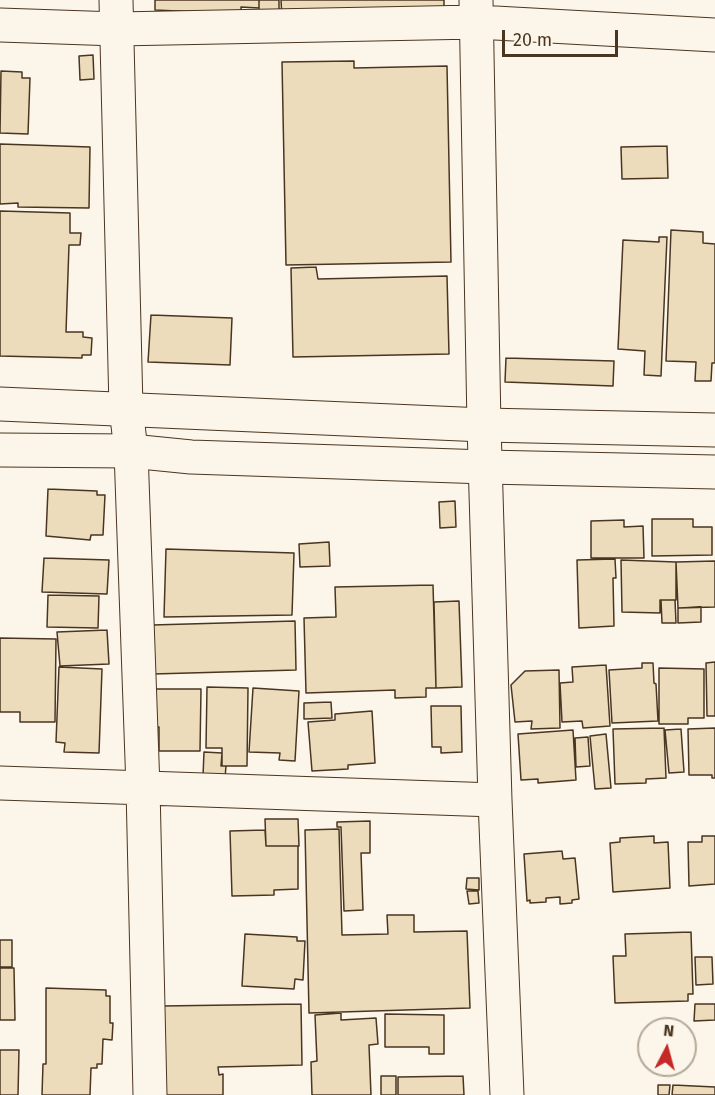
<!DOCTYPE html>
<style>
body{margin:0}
#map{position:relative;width:715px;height:1095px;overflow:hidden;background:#fbf6e9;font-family:"Fira Sans",sans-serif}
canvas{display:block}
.north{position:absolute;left:637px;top:1017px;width:60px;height:60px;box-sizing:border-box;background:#fbf6e9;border:2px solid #b4a999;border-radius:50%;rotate:6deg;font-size:16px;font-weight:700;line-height:24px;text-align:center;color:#4a3520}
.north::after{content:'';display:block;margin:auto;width:21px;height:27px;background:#c62828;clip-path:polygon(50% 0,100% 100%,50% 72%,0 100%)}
.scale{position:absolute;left:502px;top:30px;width:116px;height:27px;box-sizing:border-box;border:3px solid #4a3520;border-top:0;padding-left:8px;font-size:18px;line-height:21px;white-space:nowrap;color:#4a3520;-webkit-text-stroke:4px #fbf6e9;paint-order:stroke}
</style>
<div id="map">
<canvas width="715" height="1095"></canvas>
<div class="north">N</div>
<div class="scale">20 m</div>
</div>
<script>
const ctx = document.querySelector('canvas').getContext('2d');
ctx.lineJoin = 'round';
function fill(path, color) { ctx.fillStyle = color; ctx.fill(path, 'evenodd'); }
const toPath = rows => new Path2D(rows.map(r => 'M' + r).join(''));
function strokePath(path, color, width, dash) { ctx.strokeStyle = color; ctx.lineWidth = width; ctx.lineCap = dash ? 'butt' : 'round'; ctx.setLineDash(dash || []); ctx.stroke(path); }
const building = toPath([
 [155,0,259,0,259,8,241,7,241,16,222,13,155,10,155,0],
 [259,0,279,0,279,16,259,15,259,0],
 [281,0,444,0,444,14,282,19,281,0],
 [93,55,94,79,80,80,79,56,93,55],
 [354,61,354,68,447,66,451,262,286,265,282,62,354,61],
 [1,71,22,72,22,78,30,78,28,134,0,133,1,71],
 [0,144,90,147,89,208,18,207,18,203,0,204,0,144],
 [667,146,668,178,622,179,621,147,667,146],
 [0,211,70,213,70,233,81,233,80,245,69,245,66,332,83,332,83,337,92,338,91,355,82,355,82,358,0,356,0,211],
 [671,230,703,232,703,243,715,244,715,363,712,363,711,381,695,381,696,362,666,361,671,230],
 [659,237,667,237,661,376,644,375,645,351,618,349,623,240,659,242,659,237],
 [316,267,318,279,447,276,449,354,293,357,291,268,316,267],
 [151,315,232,318,230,365,148,362,151,315],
 [506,358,614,361,613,386,505,382,506,358],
 [48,489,97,491,97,495,105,495,103,535,91,535,90,540,46,536,48,489],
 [455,501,456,527,440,528,439,502,455,501],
 [652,519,693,519,693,527,712,527,712,555,652,556,652,519],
 [624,520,624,527,643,526,644,558,591,558,591,521,624,520],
 [329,542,330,566,300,567,299,544,329,542],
 [166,549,294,553,292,615,164,617,166,549],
 [44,558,109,560,107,594,42,592,44,558],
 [615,559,616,578,613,578,614,626,579,628,577,560,615,559],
 [621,560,676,562,676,600,660,600,660,613,622,612,621,560],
 [715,561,715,607,678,608,676,562,715,561],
 [433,585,436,688,426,688,426,697,395,698,395,690,306,693,304,618,336,617,335,587,433,585],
 [48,595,99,596,98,628,47,627,48,595],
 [661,600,675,600,676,623,662,623,661,600],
 [459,601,462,687,436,688,434,602,459,601],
 [701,607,701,622,678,623,678,608,701,607],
 [295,621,296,670,153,674,152,625,295,621],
 [107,630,109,664,60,666,57,632,107,630],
 [0,638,56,639,55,722,20,722,20,712,0,712,0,638],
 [715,662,715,716,707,716,706,663,715,662],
 [642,663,653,663,654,683,656,684,658,721,612,723,609,670,642,668,642,663],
 [606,665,610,726,583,728,582,721,562,722,560,683,573,682,572,667,606,665],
 [59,667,102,669,99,753,64,752,65,743,56,742,59,667],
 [659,668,704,669,704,718,688,718,688,724,659,724,659,668],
 [559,670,560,728,531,729,532,721,515,722,511,685,525,671,559,670],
 [207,687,248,688,247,766,222,766,222,748,206,748,207,687],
 [253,688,299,691,295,761,279,760,280,753,249,752,253,688],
 [154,689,201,689,200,751,159,751,159,727,154,727,154,689],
 [331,702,332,718,304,719,304,703,331,702],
 [431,706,461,706,462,752,441,753,441,747,432,747,431,706],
 [372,711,375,763,348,765,348,769,312,771,308,722,335,720,335,714,372,711],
 [664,728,666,778,646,779,646,783,615,784,613,729,664,728],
 [715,728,715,778,712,778,712,775,689,775,688,729,715,728],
 [681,729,684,772,669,773,665,730,681,729],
 [573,730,576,780,538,783,538,779,521,780,518,734,573,730],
 [606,734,611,788,595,789,590,736,606,734],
 [588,737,590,766,576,767,575,738,588,737],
 [204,752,222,753,221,766,226,766,225,778,203,776,204,752],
 [265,819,298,819,299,846,266,846,265,819],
 [370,821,370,853,361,853,363,910,344,911,341,827,337,827,337,822,370,821],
 [339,829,342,935,388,934,387,915,414,915,414,932,467,931,470,1008,309,1013,305,830,339,829],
 [265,830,266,846,298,846,298,889,274,890,274,895,232,896,230,831,265,830],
 [654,836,654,843,668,842,670,888,613,892,610,843,620,842,620,838,654,836],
 [702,836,715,836,715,884,689,886,688,842,702,842,702,836],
 [562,851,563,859,575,858,579,899,572,900,572,903,560,904,560,897,546,898,546,902,530,903,530,900,527,901,524,854,562,851],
 [467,878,479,878,479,890,466,889,467,878],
 [467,891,478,891,479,903,469,904,467,891],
 [691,932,693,994,688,994,688,1001,615,1003,613,956,626,956,625,934,691,932],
 [245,934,297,937,297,941,305,941,303,980,295,979,294,989,242,986,245,934],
 [0,940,12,940,12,967,0,967,0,940],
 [695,957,712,957,713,984,696,985,695,957],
 [0,968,14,968,15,1020,0,1020,0,968],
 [46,988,106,990,106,996,110,996,110,1023,113,1023,112,1040,103,1039,102,1064,97,1064,97,1068,91,1068,90,1095,42,1095,43,1064,46,1064,46,988],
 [301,1004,302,1065,218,1067,219,1075,223,1074,223,1095,164,1095,162,1006,301,1004],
 [695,1004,715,1004,715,1020,694,1021,695,1004],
 [341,1013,341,1020,376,1018,378,1044,369,1045,371,1095,312,1095,311,1062,317,1061,315,1015,341,1013],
 [385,1014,444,1015,444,1054,429,1054,429,1047,385,1047,385,1014],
 [0,1050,19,1050,18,1095,0,1095,0,1050],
 [381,1076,396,1076,396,1095,381,1095,381,1076],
 [463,1076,464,1095,398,1095,398,1077,463,1076],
 [658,1085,670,1085,669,1095,658,1095,658,1085],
 [673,1085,715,1087,715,1095,672,1095,673,1085]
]);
fill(building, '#ecdcbc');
strokePath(building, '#4a3520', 1.5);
const street = toPath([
 [116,0,126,408,131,451,143,788,150,1095],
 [476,0,484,425,495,800,507,1095],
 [0,25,117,29,477,22,715,35],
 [0,783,495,800]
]);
const secondary = toPath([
 [0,404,484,425,715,430],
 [0,450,131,451,191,457,486,467,715,472]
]);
strokePath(street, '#4a3520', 35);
strokePath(secondary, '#4a3520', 35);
strokePath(street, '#fbf6e9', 33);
strokePath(secondary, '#fbf6e9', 33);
</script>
